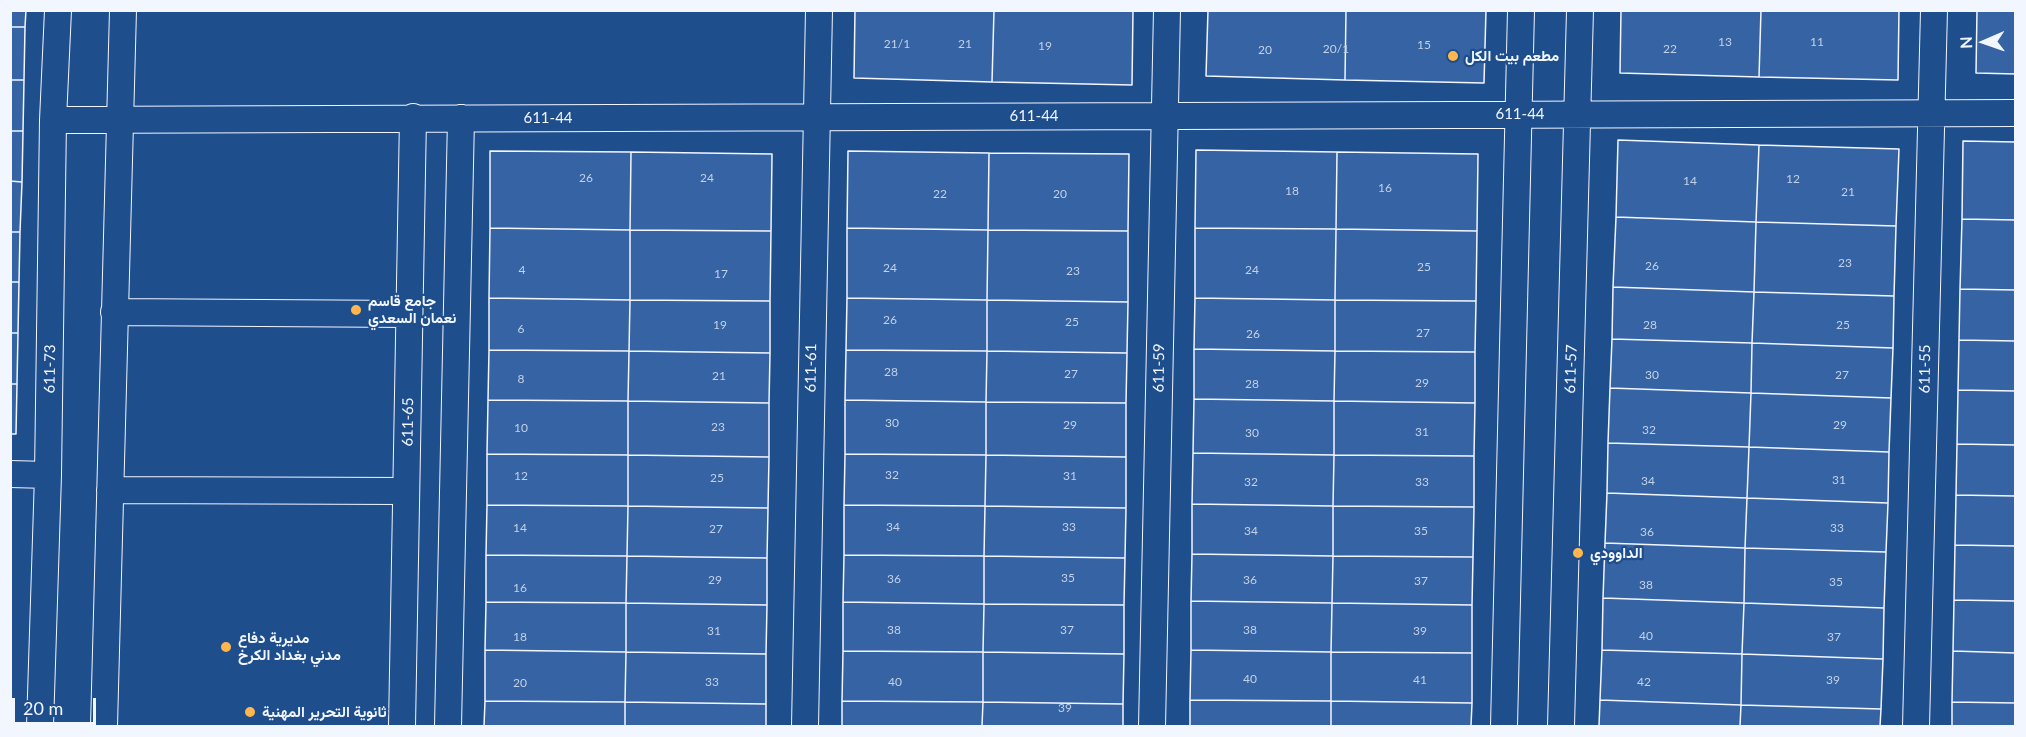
<!DOCTYPE html>
<meta charset="utf-8">
<style>
body{margin:0}
#map{position:relative;width:2026px;height:737px;overflow:hidden;background:#1f4e8c;font-family:Lato,sans-serif}
canvas{display:block}
.frame{position:absolute;inset:0;border:12px solid #f2f6ff;pointer-events:none}
.north{position:absolute;left:1954px;top:12px;width:60px;height:60px;-webkit-text-stroke:4px #1f4e8c;paint-order:stroke;rotate:268deg;font-size:16px;font-weight:700;line-height:24px;text-align:center;color:#f2f6ff}
.north::after{content:'';display:block;margin:auto;width:21px;height:27px;background:#f2f6ff;clip-path:polygon(50% 0,100% 100%,50% 72%,0 100%)}
.scale{position:absolute;left:12px;top:698px;width:84px;height:27px;box-sizing:border-box;border:3px solid #f2f6ff;border-top:0;padding-left:8px;font-size:18px;line-height:21px;white-space:nowrap;color:#f2f6ff;-webkit-text-stroke:4px #1f4e8c;paint-order:stroke}
</style>
<div id="map">
<canvas width="2026" height="737"></canvas>
<div class="frame"></div>
<div class="north">N</div>
<div class="scale">20 m</div>
</div>
<script>
const ctx = document.querySelector('canvas').getContext('2d');
ctx.lineJoin = 'round';
function fill(path, color) { ctx.fillStyle = color; ctx.fill(path, 'evenodd'); }
const toPath = rows => new Path2D(rows.map(r => 'M' + r).join(''));
function strokePath(path, color, width, dash) { ctx.strokeStyle = color; ctx.lineWidth = width; ctx.lineCap = dash ? 'butt' : 'round'; ctx.setLineDash(dash || []); ctx.stroke(path); }
function label(font, color, halo, rows, align = 'center') {
  ctx.font = font + ' Lato,Vazirmatn,sans-serif'; ctx.lineWidth = 4.5; ctx.setLineDash([]); ctx.textBaseline = 'middle'; ctx.strokeStyle = halo; ctx.fillStyle = color; for (const [text, x, y, turn = 0] of rows) {
    ctx.save(); ctx.translate(x, y); ctx.rotate((+turn || 0) * Math.PI / 180); ctx.textAlign = isNaN(turn) ? turn : align; if (halo) ctx.strokeText(text, 0, 0); ctx.fillText(text, 0, 0); ctx.restore();
  }
}
const building = toPath([
 [10,10,26,10,25,27,10,27,10,10],
 [855,10,994,10,992,82,854,78,855,10],
 [994,10,1133,10,1132,85,992,82,994,10],
 [1208,10,1346,10,1345,80,1206,76,1208,10],
 [1346,10,1486,10,1484,83,1345,80,1346,10],
 [1621,10,1761,10,1759,77,1620,73,1621,10],
 [1761,10,1899,10,1898,80,1759,77,1761,10],
 [1977,10,2016,10,2016,74,1976,73,1977,10],
 [10,27,25,27,24,80,10,80,10,27],
 [10,80,24,80,23,131,10,131,10,80],
 [10,131,23,131,22,182,10,181,10,131],
 [1618,140,1759,145,1756,222,1616,217,1618,140],
 [1963,141,2016,142,2016,220,1962,219,1963,141],
 [1759,145,1899,149,1896,226,1756,222,1759,145],
 [1196,150,1337,152,1336,229,1195,228,1196,150],
 [490,151,631,152,630,230,490,228,490,151],
 [848,151,989,153,988,230,847,228,848,151],
 [631,152,772,154,771,231,630,230,631,152],
 [1337,152,1478,154,1477,231,1336,229,1337,152],
 [989,153,1129,154,1128,231,988,230,989,153],
 [10,181,22,182,20,232,10,232,10,181],
 [1616,217,1756,222,1754,292,1613,287,1616,217],
 [1962,219,2016,220,2016,290,1960,289,1962,219],
 [1756,222,1896,226,1894,296,1754,292,1756,222],
 [490,228,630,230,630,300,489,298,490,228],
 [847,228,988,230,987,300,847,298,847,228],
 [1195,228,1336,229,1335,300,1195,298,1195,228],
 [1336,229,1477,231,1476,301,1335,300,1336,229],
 [630,230,771,231,770,301,630,300,630,230],
 [988,230,1128,231,1128,302,987,300,988,230],
 [10,232,20,232,19,282,10,282,10,232],
 [10,282,19,282,18,333,10,333,10,282],
 [1613,287,1754,292,1752,343,1612,339,1613,287],
 [1960,289,2016,290,2016,341,1959,340,1960,289],
 [1754,292,1894,296,1893,348,1752,343,1754,292],
 [489,298,630,300,629,351,489,350,489,298],
 [847,298,987,300,987,351,846,350,847,298],
 [1195,298,1335,300,1335,351,1194,349,1195,298],
 [630,300,770,301,770,353,629,351,630,300],
 [987,300,1128,302,1127,353,987,351,987,300],
 [1335,300,1476,301,1475,352,1335,351,1335,300],
 [10,333,18,333,17,384,10,384,10,333],
 [1612,339,1752,343,1751,393,1610,388,1612,339],
 [1959,340,2016,341,2016,391,1958,390,1959,340],
 [1752,343,1893,348,1891,398,1751,393,1752,343],
 [1194,349,1335,351,1334,401,1194,399,1194,349],
 [489,350,629,351,628,401,488,400,489,350],
 [846,350,987,351,986,402,845,400,846,350],
 [629,351,770,353,769,403,628,401,629,351],
 [987,351,1127,353,1126,403,986,402,987,351],
 [1335,351,1475,352,1475,403,1334,401,1335,351],
 [10,384,17,384,16,434,10,434,10,384],
 [1610,388,1751,393,1749,447,1608,443,1610,388],
 [1958,390,2016,391,2016,445,1957,444,1958,390],
 [1751,393,1891,398,1889,452,1749,447,1751,393],
 [1194,399,1334,401,1334,455,1193,453,1194,399],
 [488,400,628,401,628,455,487,454,488,400],
 [845,400,986,402,986,455,845,454,845,400],
 [628,401,769,403,769,457,628,455,628,401],
 [1334,401,1475,403,1474,456,1334,455,1334,401],
 [986,402,1126,403,1126,457,986,455,986,402],
 [1608,443,1749,447,1747,498,1607,493,1608,443],
 [1957,444,2016,445,2016,496,1956,495,1957,444],
 [1749,447,1889,452,1888,503,1747,498,1749,447],
 [1193,453,1334,455,1333,506,1192,504,1193,453],
 [487,454,628,455,628,506,487,505,487,454],
 [845,454,986,455,985,506,844,505,845,454],
 [628,455,769,457,768,508,628,506,628,455],
 [986,455,1126,457,1126,508,985,506,986,455],
 [1334,455,1474,456,1474,507,1333,506,1334,455],
 [1607,493,1747,498,1745,548,1605,543,1607,493],
 [1956,495,2016,496,2016,546,1955,545,1956,495],
 [1747,498,1888,503,1886,552,1745,548,1747,498],
 [1192,504,1333,506,1333,556,1192,554,1192,504],
 [487,505,628,506,627,556,486,555,487,505],
 [844,505,985,506,984,556,844,555,844,505],
 [628,506,768,508,767,558,627,556,628,506],
 [985,506,1126,508,1125,558,984,556,985,506],
 [1333,506,1474,507,1473,557,1333,556,1333,506],
 [1605,543,1745,548,1744,603,1603,598,1605,543],
 [1955,545,2016,546,2016,601,1954,600,1955,545],
 [1745,548,1886,552,1884,608,1744,603,1745,548],
 [1192,554,1333,556,1332,603,1191,601,1192,554],
 [486,555,627,556,626,603,486,602,486,555],
 [844,555,984,556,984,604,843,602,844,555],
 [627,556,767,558,767,605,626,603,627,556],
 [984,556,1125,558,1124,605,984,604,984,556],
 [1333,556,1473,557,1472,605,1332,603,1333,556],
 [1603,598,1744,603,1742,654,1602,650,1603,598],
 [1954,600,2016,601,2016,653,1953,651,1954,600],
 [1191,601,1332,603,1331,652,1191,650,1191,601],
 [486,602,626,603,626,652,485,650,486,602],
 [843,602,984,604,983,652,843,651,843,602],
 [626,603,767,605,766,654,626,652,626,603],
 [1332,603,1472,605,1472,653,1331,652,1332,603],
 [1744,603,1884,608,1883,659,1742,654,1744,603],
 [984,604,1124,605,1124,654,983,652,984,604],
 [485,650,626,652,625,702,485,701,485,650],
 [1191,650,1331,652,1331,701,1190,700,1191,650],
 [1602,650,1742,654,1741,705,1600,700,1602,650],
 [843,651,983,652,983,702,842,701,843,651],
 [1953,651,2016,653,2016,703,1952,702,1953,651],
 [626,652,766,654,766,704,625,702,626,652],
 [983,652,1124,654,1123,704,983,702,983,652],
 [1331,652,1472,653,1472,703,1331,701,1331,652],
 [1742,654,1883,659,1881,709,1741,705,1742,654],
 [1190,700,1331,701,1331,726,1190,726,1190,700],
 [1600,700,1741,705,1740,726,1599,726,1600,700],
 [485,701,625,702,625,726,484,726,485,701],
 [842,701,983,702,982,726,842,726,842,701],
 [1331,701,1472,703,1471,726,1331,726,1331,701],
 [625,702,766,704,766,726,625,726,625,702],
 [983,702,1123,704,1123,726,982,726,983,702],
 [1952,702,2016,703,2016,726,1952,726,1952,702],
 [1741,705,1881,709,1880,726,1740,726,1741,705]
]);
fill(building, '#3563a3');
strokePath(building, '#f2f6ff', 1.5);
const minor = toPath([
 [53,120,2016,113],
 [114,312,409,314],
 [10,474,48,475],
 [110,490,406,491],
 [40,726,48,475,53,120,58,10],
 [104,726,123,10],
 [402,726,413,117],
 [448,726,461,118],
 [805,726,819,10],
 [1152,726,1167,10],
 [1504,726,1521,10],
 [1561,726,1580,10],
 [1916,726,1934,10]
]);
strokePath(minor, '#f2f6ff', 28);
strokePath(minor, '#1f4e8c', 26);
for (const [x, y, r, color] of [
 [1453,56,6,"#ffb74d"],
 [356,310,6,"#ffb74d"],
 [1578,553,6,"#ffb74d"],
 [226,647,6,"#ffb74d"],
 [250,712,6,"#ffb74d"]
]) { const dot = new Path2D(); dot.arc(x, y, r, 0, 2 * Math.PI); ctx.fillStyle = color; ctx.fill(dot); strokePath(dot, '#1f4e8c', 2); }
label('12px', '#c3d1e8', null, [
 ["13",1725,42],
 ["11",1817,42],
 ["21/1",897,44],
 ["21",965,44],
 ["15",1424,45],
 ["19",1045,46],
 ["20/1",1336,49],
 ["22",1670,49],
 ["20",1265,50],
 ["26",586,178],
 ["24",707,178],
 ["12",1793,179],
 ["14",1690,181],
 ["16",1385,188],
 ["18",1292,191],
 ["21",1848,192],
 ["22",940,194],
 ["20",1060,194],
 ["23",1845,263],
 ["26",1652,266],
 ["25",1424,267],
 ["24",890,268],
 ["4",522,270],
 ["24",1252,270],
 ["23",1073,271],
 ["17",721,274],
 ["26",890,320],
 ["25",1072,322],
 ["19",720,325],
 ["28",1650,325],
 ["25",1843,325],
 ["6",521,329],
 ["27",1423,333],
 ["26",1253,334],
 ["28",891,372],
 ["27",1071,374],
 ["30",1652,375],
 ["27",1842,375],
 ["21",719,376],
 ["8",521,379],
 ["29",1422,383],
 ["28",1252,384],
 ["30",892,423],
 ["29",1070,425],
 ["29",1840,425],
 ["23",718,427],
 ["10",521,428],
 ["32",1649,430],
 ["31",1422,432],
 ["30",1252,433],
 ["32",892,475],
 ["12",521,476],
 ["31",1070,476],
 ["25",717,478],
 ["31",1839,480],
 ["34",1648,481],
 ["32",1251,482],
 ["33",1422,482],
 ["34",893,527],
 ["33",1069,527],
 ["14",520,528],
 ["33",1837,528],
 ["27",716,529],
 ["34",1251,531],
 ["35",1421,531],
 ["36",1647,532],
 ["35",1068,578],
 ["36",894,579],
 ["29",715,580],
 ["36",1250,580],
 ["37",1421,581],
 ["35",1836,582],
 ["38",1646,585],
 ["16",520,588],
 ["38",894,630],
 ["37",1067,630],
 ["38",1250,630],
 ["31",714,631],
 ["39",1420,631],
 ["40",1646,636],
 ["18",520,637],
 ["37",1834,637],
 ["40",1250,679],
 ["41",1420,680],
 ["39",1833,680],
 ["33",712,682],
 ["40",895,682],
 ["42",1644,682],
 ["20",520,683],
 ["39",1065,708]
]);
label('bold 15px', '#f2f6ff', '#1f4e8c', [
 ["مطعم بيت الكل",1465,56],
 ["جامع قاسم",368,301],
 ["نعمان السعدي",368,318],
 ["الداوودي",1590,553],
 ["مديرية دفاع",238,638],
 ["مدني بغداد الكرخ",238,655],
 ["ثانوية التحرير المهنية",262,712]
], 'left');
label('15px', '#f2f6ff', '#1f4e8c', [
 ["611-44",1520,114],
 ["611-44",1034,116],
 ["611-44",548,118],
 ["611-61",811,368,-89],
 ["611-59",1159,368,-89],
 ["611-73",50,369,-89],
 ["611-57",1571,369,-88],
 ["611-55",1925,369,-89],
 ["611-65",408,422,-89]
]);
</script>
